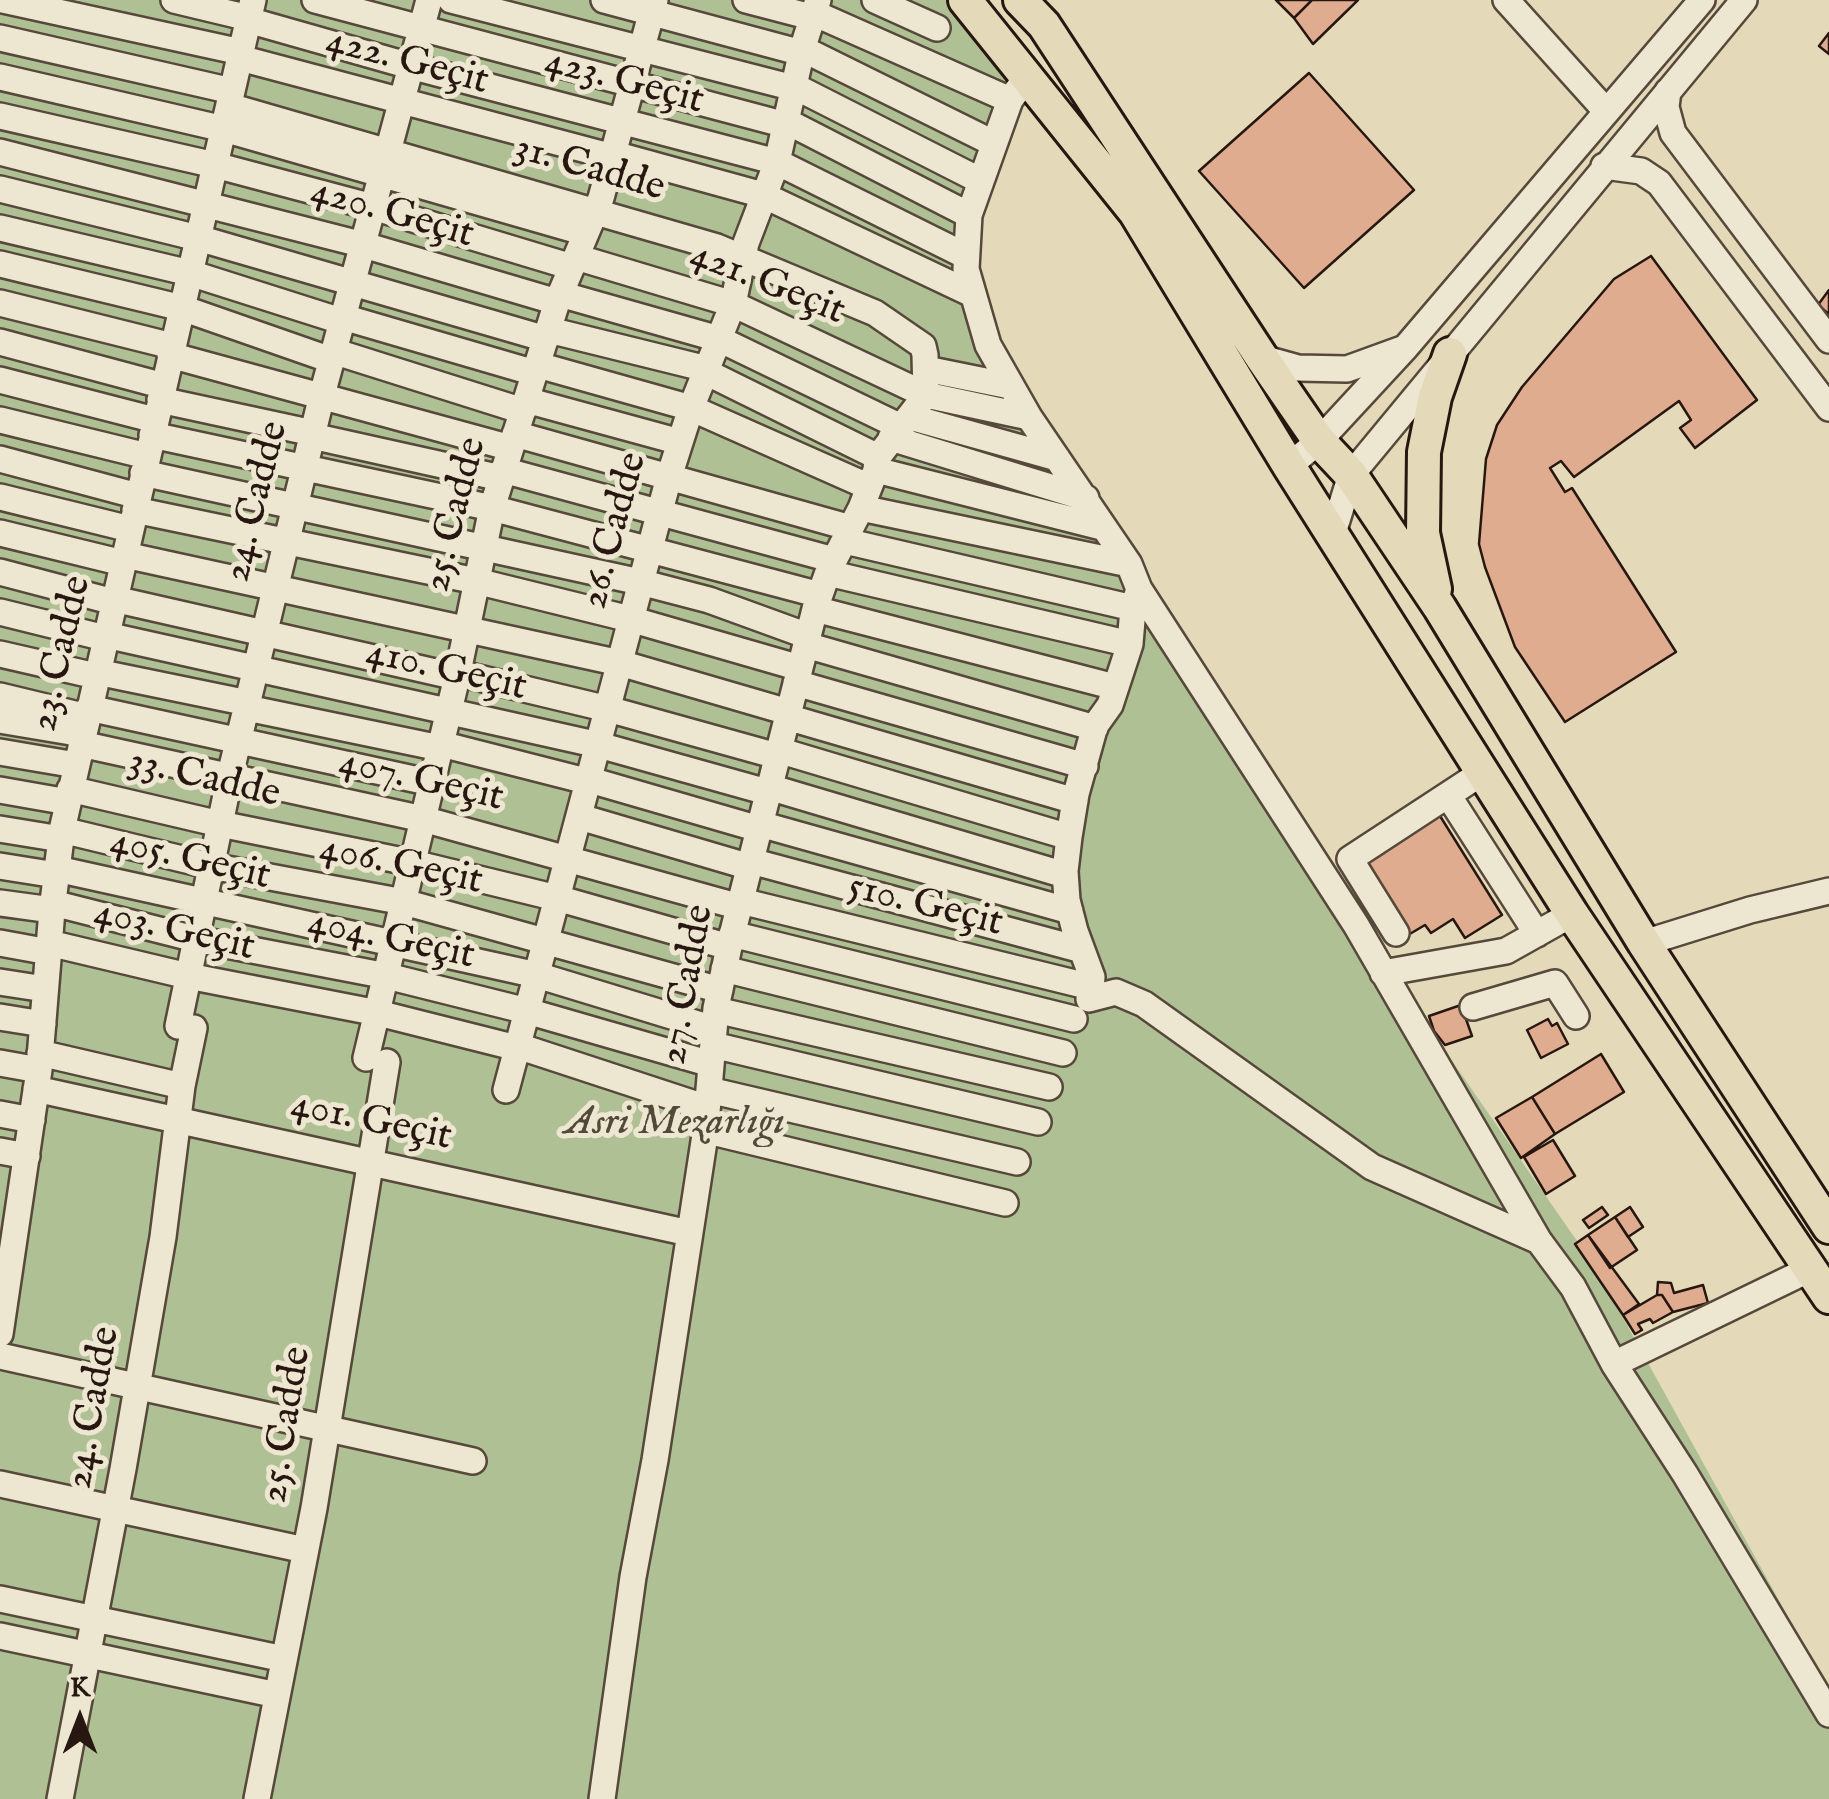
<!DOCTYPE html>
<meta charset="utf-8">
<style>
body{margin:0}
#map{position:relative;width:1829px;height:1799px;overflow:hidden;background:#e4d9b8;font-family:"IM FELL English",serif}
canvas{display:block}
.north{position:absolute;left:30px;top:1669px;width:100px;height:100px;-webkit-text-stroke:8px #ede6d1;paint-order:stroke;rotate:0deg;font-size:28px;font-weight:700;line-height:40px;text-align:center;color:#271710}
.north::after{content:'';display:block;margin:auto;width:35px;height:45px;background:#271710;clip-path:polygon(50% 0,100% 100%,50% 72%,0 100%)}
</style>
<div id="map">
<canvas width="1829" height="1799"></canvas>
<div class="north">K</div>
</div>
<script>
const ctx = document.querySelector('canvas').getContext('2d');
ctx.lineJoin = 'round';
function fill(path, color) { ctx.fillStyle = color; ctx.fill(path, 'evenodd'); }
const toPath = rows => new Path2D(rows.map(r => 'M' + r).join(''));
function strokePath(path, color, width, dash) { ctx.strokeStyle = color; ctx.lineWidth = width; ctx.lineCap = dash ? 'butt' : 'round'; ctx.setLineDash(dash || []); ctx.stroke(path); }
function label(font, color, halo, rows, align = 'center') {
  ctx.font = font + ' "IM FELL English",serif'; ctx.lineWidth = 10; ctx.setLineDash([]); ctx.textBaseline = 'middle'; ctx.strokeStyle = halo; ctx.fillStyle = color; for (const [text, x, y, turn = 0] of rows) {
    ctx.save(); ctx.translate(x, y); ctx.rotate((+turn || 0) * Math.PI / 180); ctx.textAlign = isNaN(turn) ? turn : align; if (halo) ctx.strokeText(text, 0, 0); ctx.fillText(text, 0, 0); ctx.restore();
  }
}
fill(toPath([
 [0,0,949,0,1026,78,967,217,982,344,1235,748,1595,1267,1829,1691,1829,1799,0,1799]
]), '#aec094');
const building = toPath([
 [1276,0,1312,0,1294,18,1276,0],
 [1312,0,1358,0,1313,44,1294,18,1312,0],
 [1829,33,1829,54,1819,46,1829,33],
 [1309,73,1414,190,1304,288,1199,171,1309,73],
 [1651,256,1757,400,1695,448,1680,428,1691,420,1679,401,1574,477,1561,461,1550,468,1565,492,1572,488,1676,652,1565,722,1515,647,1485,567,1479,544,1486,459,1497,425,1522,387,1614,279,1651,256],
 [1829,290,1829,314,1818,305,1829,290],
 [1435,808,1502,915,1465,938,1453,919,1431,933,1425,925,1408,935,1364,865,1384,853,1378,843,1435,808],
 [1461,1005,1472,1036,1445,1045,1434,1031,1429,1016,1461,1005],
 [1548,1019,1552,1026,1557,1023,1568,1044,1541,1058,1527,1030,1548,1019],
 [1601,1054,1624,1092,1555,1134,1532,1097,1601,1054],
 [1532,1097,1555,1134,1521,1158,1496,1118,1532,1097],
 [1553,1140,1575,1176,1546,1194,1524,1157,1553,1140],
 [1602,1207,1608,1215,1589,1228,1583,1220,1602,1207],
 [1630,1207,1643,1227,1628,1237,1615,1217,1630,1207],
 [1615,1217,1637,1250,1610,1268,1588,1235,1615,1217],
 [1588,1235,1639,1304,1623,1315,1575,1244,1588,1235],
 [1658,1282,1671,1283,1674,1293,1703,1285,1708,1303,1673,1312,1662,1295,1657,1295,1658,1282],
 [1657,1295,1662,1295,1673,1312,1653,1323,1650,1319,1638,1324,1642,1330,1635,1334,1623,1315,1657,1295]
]);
fill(building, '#e0ac8f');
strokePath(building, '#271710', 2.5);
const minor = toPath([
 [3,0,241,52],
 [174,0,249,18],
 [315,0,786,125],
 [451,0,794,88],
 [604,0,802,53],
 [746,0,815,18],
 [875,0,937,28],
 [1506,0,1606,111],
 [816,14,1010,100],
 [248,20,410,66,777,162,966,256],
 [0,38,232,91],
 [803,49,993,143],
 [240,58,613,157],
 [0,77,224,129,586,233],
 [1027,77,1010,100,969,215,966,269,988,345,1029,417,1129,564,1139,589,1356,925,1539,1241,1573,1287,1614,1364,1685,1474,1829,1714],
 [794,86,979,180],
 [1668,91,1666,107,1673,133,1829,340],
 [229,106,717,247,875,313,923,346,925,355,926,395,877,458,876,470,861,508,828,572,815,609,729,947,716,1008,705,1135,655,1460,633,1577,602,1799],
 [0,116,215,165,373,207,572,267],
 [786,121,969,215],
 [0,152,364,245,557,302],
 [614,154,763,195,972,294],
 [1604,166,1641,171,1659,183,1829,408],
 [0,189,198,238,546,339],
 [0,228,190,273,341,321],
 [576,257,733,304,926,395,1029,417],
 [0,264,182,308,331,360],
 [560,294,719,339,901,427],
 [0,303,172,346],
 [343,317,535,373],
 [549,330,707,369],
 [0,342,164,386],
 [333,351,523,411],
 [170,355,511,448],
 [1262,358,1298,368,1347,369,1402,349],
 [538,365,691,408,867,486],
 [926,369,1010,386],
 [706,372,878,457],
 [0,380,155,420],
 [160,400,313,433],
 [526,400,680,442],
 [910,417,1057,458],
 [0,420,147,456],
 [515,434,851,528],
 [152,435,492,508,820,595],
 [312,436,501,478],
 [891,438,1086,498],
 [0,459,138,496],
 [1289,466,1319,441,1406,347,1702,0],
 [503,470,834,560],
 [876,470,1101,527],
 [143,473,640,582,709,600,808,636],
 [0,497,130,529],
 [861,508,1129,564],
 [135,510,476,581,630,619,800,668],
 [0,533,123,563],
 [1333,533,1351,475,1744,0],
 [845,541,1133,608],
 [125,555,620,663,788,712],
 [0,572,114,602],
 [828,573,1130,644],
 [114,599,457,677],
 [815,609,1115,687],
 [0,612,105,638],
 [106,635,599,745,767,792],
 [806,645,1095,728],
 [0,654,96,676],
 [97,672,248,703],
 [458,673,608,709,777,756],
 [796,683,1085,766],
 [0,696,87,717],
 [89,708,432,783],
 [247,708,440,748],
 [787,717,1075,801],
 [0,720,83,734],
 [81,744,423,819,740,907],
 [441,744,590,782],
 [778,750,1069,837],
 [0,752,76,765],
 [590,780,759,829],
 [769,787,1065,875],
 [70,789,220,824,413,863,557,898,729,947],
 [0,790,68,802],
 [1448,795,1537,934],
 [580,817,750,867],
 [760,824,1070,911],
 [0,829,61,839],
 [62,830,211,866,404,902,720,990],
 [751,861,1082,950],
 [0,866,56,875],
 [57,869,537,975,714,1029],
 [741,901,1091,987,1092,977,1075,931,1067,900,1065,871,1069,837,1076,794,1095,726,1110,705,1130,644,1133,608,1139,589],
 [0,903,52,910],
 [53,903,195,939,387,976,527,1011,711,1064],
 [1396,933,1350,859,1483,772],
 [732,934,1074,1019],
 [0,943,49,952],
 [49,943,188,976,378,1013,517,1048],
 [1644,943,1750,910,1829,891],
 [724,969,1063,1053],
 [1383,973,1506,951,1572,914],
 [0,982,45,989],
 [1089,999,1116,992,1144,1004,1372,1167,1539,1241],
 [1473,1007,1555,983,1576,1016],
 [716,1010,1049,1087],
 [0,1017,43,1024],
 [178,1026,231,771,322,395,429,0],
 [713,1045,1038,1122],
 [518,1046,707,1108],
 [40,1053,182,1086],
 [366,1058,457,677,492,508,557,302,601,198,655,0],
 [0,1063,39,1070],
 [36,1089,689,1233],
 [506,1090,669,477,691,408,733,304,746,243,777,162,802,50,818,0],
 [709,1090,1017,1162],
 [0,1114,32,1120],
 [704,1130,1005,1203],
 [0,1151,27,1156],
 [0,1334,39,1070,52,910,62,830,253,0],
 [0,1356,473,1461],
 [1614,1364,1808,1270],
 [0,1484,305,1550],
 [0,1599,284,1659],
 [0,1636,277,1695],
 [60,1799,123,1469,163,1237,182,1086,194,1028],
 [257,1799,314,1508,387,1062]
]);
const major = toPath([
 [965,0,1135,212,1289,466,1572,914,1829,1297],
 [1020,0,1044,25,1262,358,1319,441,1351,475,1440,608,1644,943,1829,1227],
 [1435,589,1423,533,1424,452,1435,397,1450,354]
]);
strokePath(minor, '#56483a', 30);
strokePath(major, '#271710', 38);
strokePath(minor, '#ede6d1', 25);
strokePath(major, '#e4d9b8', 32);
label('40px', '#271710', '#ede6d1', [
 ["422. Geçit",407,63,15],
 ["423. Geçit",624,83,15],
 ["31. Cadde",589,170,16],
 ["420. Geçit",392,215,16],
 ["421. Geçit",767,285,22],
 ["24. Cadde",258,502,-76],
 ["25. Cadde",457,515,-76],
 ["26. Cadde",616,531,-75],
 ["23. Cadde",63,654,-77],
 ["410. Geçit",446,672,13],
 ["33. Cadde",204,780,13],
 ["407. Geçit",421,782,13],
 ["405. Geçit",190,861,13],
 ["406. Geçit",401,867,12],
 ["510. Geçit",925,907,14],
 ["403. Geçit",174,932,13],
 ["404. Geçit",391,941,12],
 ["27. Cadde",689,985,-80],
 ["401. Geçit",371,1123,12],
 ["24. Cadde",95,1408,-80],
 ["25. Cadde",288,1425,-81]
]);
label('italic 40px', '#504a38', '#ede6d1', [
 ["Asri Mezarlığı",675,1125]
]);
</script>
